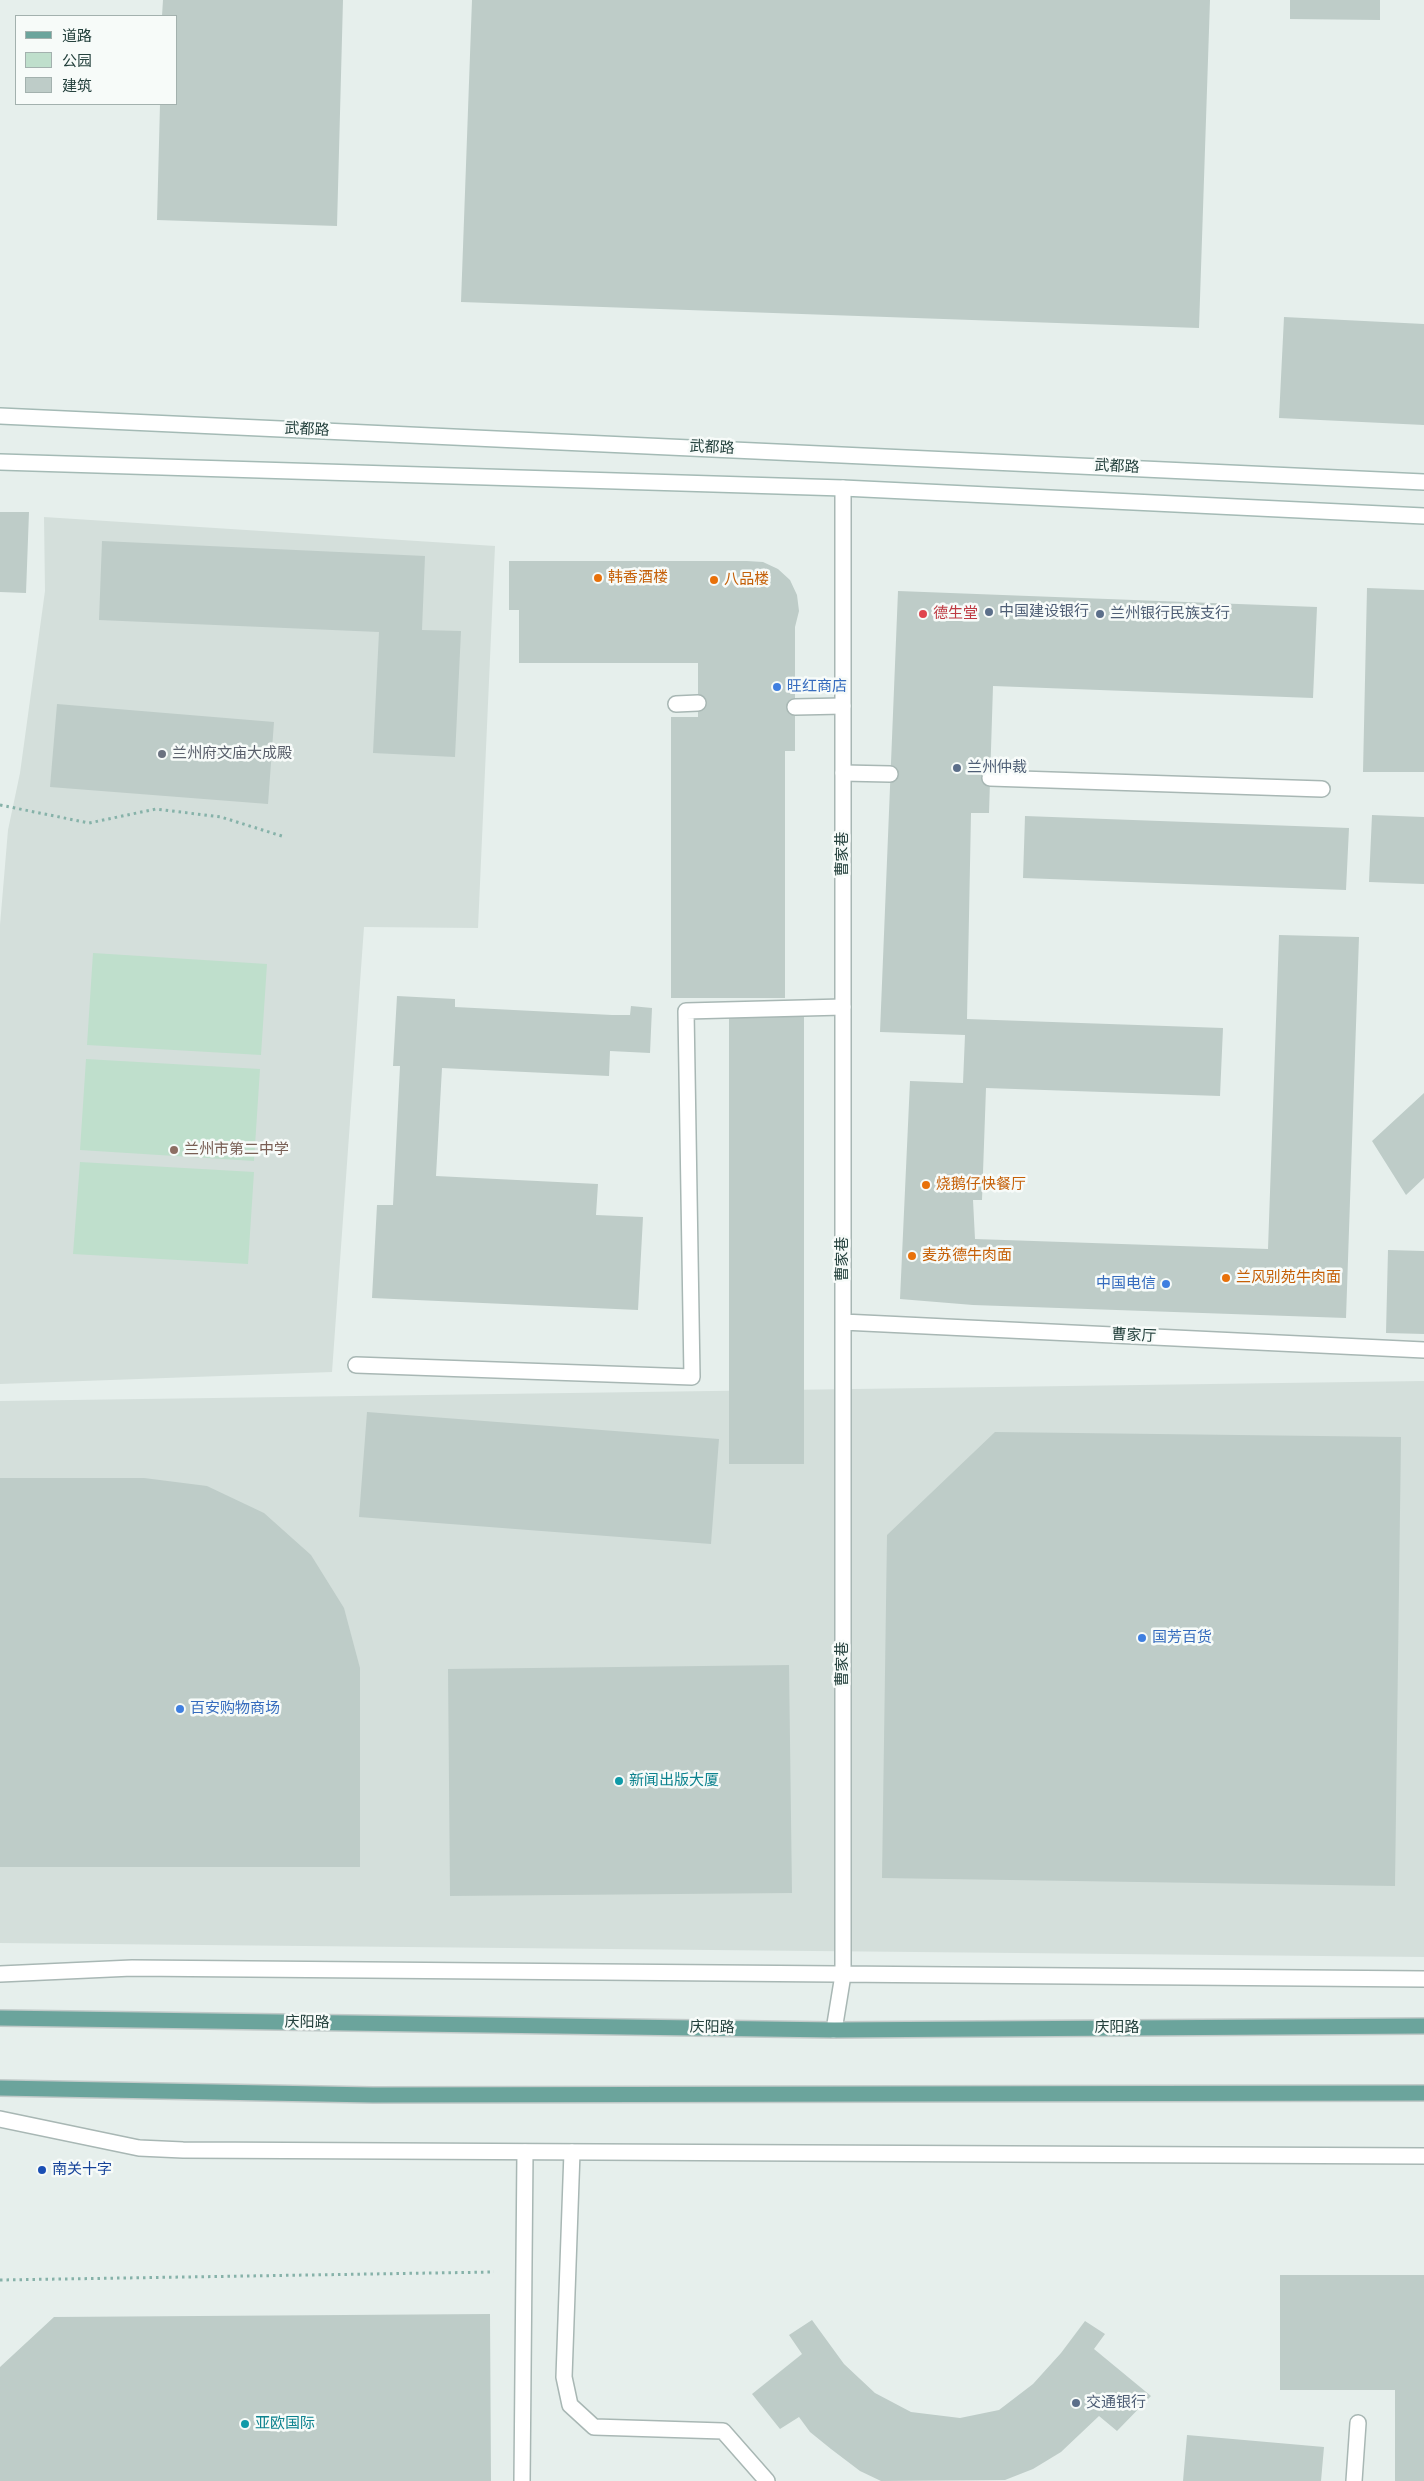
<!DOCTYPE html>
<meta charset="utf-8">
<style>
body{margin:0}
#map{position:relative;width:1424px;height:2481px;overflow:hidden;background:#e6efec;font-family:"DejaVu Sans","Noto Sans SC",sans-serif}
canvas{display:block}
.legend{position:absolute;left:15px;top:15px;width:162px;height:90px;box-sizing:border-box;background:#f7fbf9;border:1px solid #a3b1ae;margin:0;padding:6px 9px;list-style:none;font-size:15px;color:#24413d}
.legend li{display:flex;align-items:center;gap:10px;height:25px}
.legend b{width:25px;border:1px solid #a3b1ae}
</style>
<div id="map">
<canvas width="1424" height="2481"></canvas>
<ul class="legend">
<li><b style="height:6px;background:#6ba49c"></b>道路</li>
<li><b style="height:14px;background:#bfdfcc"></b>公园</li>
<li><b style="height:14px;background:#beccc8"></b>建筑</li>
</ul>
</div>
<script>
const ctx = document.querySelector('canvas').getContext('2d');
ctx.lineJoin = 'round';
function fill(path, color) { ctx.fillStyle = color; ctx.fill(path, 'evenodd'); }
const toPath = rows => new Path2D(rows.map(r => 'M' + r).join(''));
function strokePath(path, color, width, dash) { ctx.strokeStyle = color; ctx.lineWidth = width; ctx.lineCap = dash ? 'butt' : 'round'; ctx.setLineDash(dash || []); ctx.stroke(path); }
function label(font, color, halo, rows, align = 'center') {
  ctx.font = font + ' "DejaVu Sans","Noto Sans SC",sans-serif'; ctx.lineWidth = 5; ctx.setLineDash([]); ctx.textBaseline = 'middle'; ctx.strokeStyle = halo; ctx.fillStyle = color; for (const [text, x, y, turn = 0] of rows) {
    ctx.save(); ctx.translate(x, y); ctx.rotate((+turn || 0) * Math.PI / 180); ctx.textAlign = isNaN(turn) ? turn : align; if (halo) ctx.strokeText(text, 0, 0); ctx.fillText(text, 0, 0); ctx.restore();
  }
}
fill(toPath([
 [44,517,495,546,478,928,364,927,332,1372,0,1384,0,925,8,830,20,773,45,591],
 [1424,1381,1424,1957,0,1943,0,1401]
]), '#d4dfdb');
fill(toPath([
 [93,953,267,964,261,1055,87,1045],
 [86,1059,260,1069,254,1161,80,1150],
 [80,1162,254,1172,248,1264,73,1254]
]), '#bfdfcc');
fill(toPath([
 [163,0,343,0,337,226,157,220,160,104,176,104,176,16,162,16],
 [472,0,1210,0,1199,328,461,302],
 [1290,0,1380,0,1380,20,1290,19],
 [1284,317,1424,324,1424,425,1279,418],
 [0,512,29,512,26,593,0,592],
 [102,541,425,556,422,630,461,631,455,757,373,753,379,632,99,620],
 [509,561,747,561,763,562,778,569,790,580,797,595,799,611,795,627,795,751,785,751,785,998,671,998,671,717,698,717,698,663,519,663,519,610,509,610],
 [1367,588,1424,590,1424,772,1363,772],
 [898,591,1317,607,1313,698,993,686,989,813,971,813,967,1019,1223,1028,1220,1096,986,1088,982,1200,973,1200,975,1239,1268,1249,1279,935,1359,937,1346,1318,973,1305,900,1299,910,1081,963,1083,965,1035,880,1032],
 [57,704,274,722,268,804,50,787],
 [1372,815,1424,817,1424,884,1369,882],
 [1025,816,1349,828,1346,890,1023,878],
 [397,996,455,999,455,1007,612,1015,630,1015,631,1006,652,1008,650,1053,610,1051,609,1076,442,1068,436,1176,598,1184,596,1215,643,1217,638,1310,372,1298,377,1205,393,1205,400,1066,393,1066],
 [729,1014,804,1014,804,1464,729,1464],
 [1424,1093,1424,1178,1406,1195,1372,1141],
 [1388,1250,1424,1251,1424,1334,1386,1333],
 [367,1412,719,1439,711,1544,359,1517],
 [995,1432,1401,1437,1395,1886,882,1878,887,1535],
 [0,1478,144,1478,207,1486,264,1513,311,1555,344,1608,360,1668,360,1867,0,1867],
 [789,1665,792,1893,450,1896,448,1669],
 [1280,2275,1424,2275,1424,2481,1395,2481,1395,2390,1280,2390],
 [490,2314,491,2481,0,2481,0,2367,54,2317],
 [812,2320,844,2364,875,2393,911,2412,960,2418,999,2410,1033,2384,1061,2353,1085,2321,1105,2334,1094,2349,1151,2396,1117,2431,1099,2416,1061,2452,1033,2469,1005,2480,881,2481,860,2471,831,2449,810,2432,799,2417,780,2429,752,2394,802,2354,789,2335],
 [1187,2435,1324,2447,1321,2481,1183,2481]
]), '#beccc8');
const lane = toPath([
 [676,704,698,703],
 [795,707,843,706],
 [843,773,890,774],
 [990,778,1322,789],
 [356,1365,692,1377,686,1011,843,1007],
 [572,2152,564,2377,570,2405,594,2427,723,2431,767,2481],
 [522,2481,525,2152],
 [1354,2481,1358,2423]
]);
const street = toPath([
 [843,1322,1424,1350],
 [0,1974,132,1968,1424,1979],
 [834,2030,843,1975,843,488],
 [0,2119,139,2148,183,2150,1424,2156]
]);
const secondary = toPath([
 [0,416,1424,482],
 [0,462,843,488,1424,516]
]);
const primary = toPath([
 [0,2018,834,2030,1424,2026],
 [0,2088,373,2095,1424,2093]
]);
strokePath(lane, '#a8b7b4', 18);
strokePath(street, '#a8b7b4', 18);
strokePath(secondary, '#a4bab5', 18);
strokePath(primary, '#c2cac9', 18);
strokePath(toPath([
 [0,805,89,823,156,809,221,817,285,837],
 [0,2280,494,2272]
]), '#86b2a9', 3, [2.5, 4]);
strokePath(lane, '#fff', 15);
strokePath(street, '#fff', 15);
strokePath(secondary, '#fff', 15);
strokePath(primary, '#6ba49c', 15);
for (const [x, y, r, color] of [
 [598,578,5,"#e8710a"],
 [714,580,5,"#e8710a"],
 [989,612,5,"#5c6f8a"],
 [923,614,5,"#e0444e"],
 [1100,614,5,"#5c6f8a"],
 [777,687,5,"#3f7fe0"],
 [162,754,5,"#6b7280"],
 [957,768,5,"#5c6f8a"],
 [174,1150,5,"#8d6e63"],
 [926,1185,5,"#e8710a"],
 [912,1256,5,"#e8710a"],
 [1226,1278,5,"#e8710a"],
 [1166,1284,5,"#3f7fe0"],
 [1142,1638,5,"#3f7fe0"],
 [180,1709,5,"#3f7fe0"],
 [619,1781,5,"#0f9aa8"],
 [42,2170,5,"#1a4fb4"],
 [1076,2403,5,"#5c6f8a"],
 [245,2424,5,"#0f9aa8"]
]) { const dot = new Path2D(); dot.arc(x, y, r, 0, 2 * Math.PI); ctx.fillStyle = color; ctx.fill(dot); strokePath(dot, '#f7fbf9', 2); }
label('15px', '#24413d', '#f7fbf9', [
 ["武都路",307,430,3],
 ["武都路",712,448,3],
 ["武都路",1117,467,3],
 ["曹家巷",843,854,-90],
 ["曹家巷",843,1259,-90],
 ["曹家厅",1134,1336,3],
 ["曹家巷",843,1664,-90],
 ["庆阳路",307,2023,1],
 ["庆阳路",712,2028,1],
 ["庆阳路",1117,2028]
]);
label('15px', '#c56008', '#f7fbf9', [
 ["韩香酒楼",608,578],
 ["八品楼",724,580],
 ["烧鹅仔快餐厅",936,1185],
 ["麦苏德牛肉面",922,1256],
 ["兰风别苑牛肉面",1236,1278]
], 'left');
label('15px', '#4e5e75', '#f7fbf9', [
 ["中国建设银行",999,612],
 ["兰州银行民族支行",1110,614],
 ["兰州仲裁",967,768],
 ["交通银行",1086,2403]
], 'left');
label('15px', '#be3a42', '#f7fbf9', [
 ["德生堂",933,614]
], 'left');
label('15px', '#366cbe', '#f7fbf9', [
 ["旺红商店",787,687],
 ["中国电信",1156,1284,"right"],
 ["国芳百货",1152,1638],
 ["百安购物商场",190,1709]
], 'left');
label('15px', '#5b616d', '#f7fbf9', [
 ["兰州府文庙大成殿",172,754]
], 'left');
label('15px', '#785e54', '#f7fbf9', [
 ["兰州市第二中学",184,1150]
], 'left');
label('15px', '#0d838f', '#f7fbf9', [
 ["新闻出版大厦",629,1781],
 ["亚欧国际",255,2424]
], 'left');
label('15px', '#164399', '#f7fbf9', [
 ["南关十字",52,2170]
], 'left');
</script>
